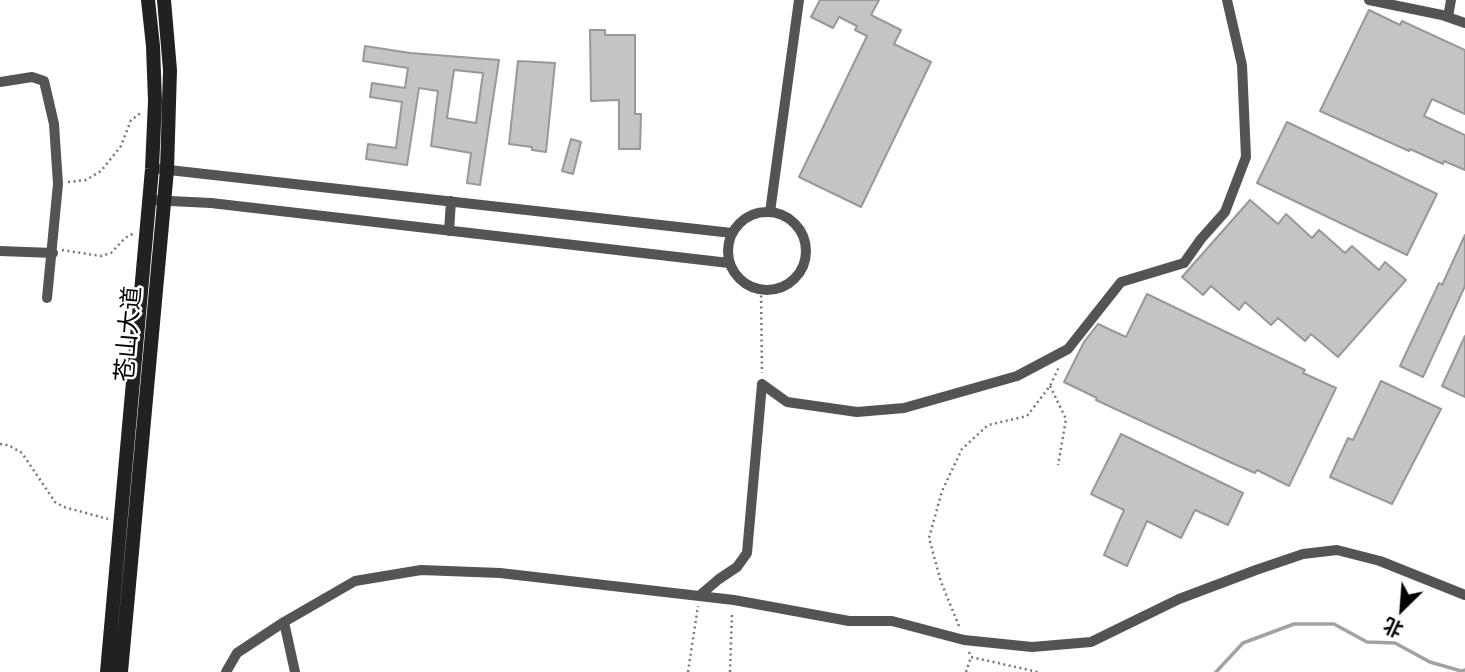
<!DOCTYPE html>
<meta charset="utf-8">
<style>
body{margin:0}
#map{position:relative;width:1465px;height:672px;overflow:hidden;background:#fff;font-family:Mulish,"Noto Sans SC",sans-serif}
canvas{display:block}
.north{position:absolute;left:1367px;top:574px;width:70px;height:70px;-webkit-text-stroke:5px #fff;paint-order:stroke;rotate:205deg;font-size:19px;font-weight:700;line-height:28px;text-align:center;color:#000}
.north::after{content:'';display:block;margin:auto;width:24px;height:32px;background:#000;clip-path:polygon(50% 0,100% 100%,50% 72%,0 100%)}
</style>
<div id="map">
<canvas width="1465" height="672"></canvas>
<div class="north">北</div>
</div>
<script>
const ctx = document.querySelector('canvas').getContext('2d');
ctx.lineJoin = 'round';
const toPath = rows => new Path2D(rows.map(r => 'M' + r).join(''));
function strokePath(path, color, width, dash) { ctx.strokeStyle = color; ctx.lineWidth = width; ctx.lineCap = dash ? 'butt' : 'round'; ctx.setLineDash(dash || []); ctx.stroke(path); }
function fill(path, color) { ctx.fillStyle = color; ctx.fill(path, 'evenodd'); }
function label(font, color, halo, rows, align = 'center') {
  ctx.font = font + ' Mulish,"Noto Sans SC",sans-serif'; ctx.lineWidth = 5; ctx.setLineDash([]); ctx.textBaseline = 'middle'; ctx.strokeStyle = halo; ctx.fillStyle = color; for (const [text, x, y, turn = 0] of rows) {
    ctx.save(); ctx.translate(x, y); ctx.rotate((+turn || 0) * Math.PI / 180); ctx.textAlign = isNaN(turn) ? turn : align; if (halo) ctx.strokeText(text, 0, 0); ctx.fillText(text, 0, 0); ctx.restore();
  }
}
strokePath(toPath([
 [1216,672,1243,643,1294,624,1334,624,1367,642,1395,643,1430,662,1461,671,1465,670]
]), '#a2a2a2', 3.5);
const building = toPath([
 [820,0,879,0,871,15,901,30,894,44,931,62,861,207,799,177,867,36,855,30,857,26,839,17,833,28,811,17,820,0],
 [1369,10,1400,25,1402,21,1465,50,1465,114,1432,99,1424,116,1465,135,1465,170,1444,161,1443,164,1410,149,1409,151,1320,111,1369,10],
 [590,30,605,30,605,35,635,35,635,114,641,114,640,149,619,149,619,100,591,101,590,30],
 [365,46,410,53,499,60,480,185,467,183,471,153,431,146,438,91,419,88,407,165,366,159,368,144,396,148,402,102,370,97,372,83,405,88,408,68,363,61,365,46],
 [454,70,483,73,476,123,447,118,454,70],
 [518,61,555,63,546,152,532,150,532,147,509,144,518,61],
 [1287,122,1437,194,1407,255,1257,183,1287,122],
 [571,139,581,142,573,174,562,171,571,139],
 [1250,200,1278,224,1286,214,1312,238,1319,230,1345,253,1352,246,1379,270,1385,262,1406,280,1338,357,1311,334,1305,341,1278,318,1271,325,1245,302,1239,310,1211,286,1203,295,1182,277,1250,200],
 [1465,235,1465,286,1423,377,1400,366,1439,283,1442,285,1465,235],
 [1147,294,1305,370,1303,373,1336,388,1289,486,1257,470,1255,473,1232,463,1096,400,1097,398,1064,382,1084,342,1098,324,1126,337,1147,294],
 [1465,336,1465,397,1442,386,1465,336],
 [1381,381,1441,409,1392,504,1330,477,1348,438,1353,440,1381,381],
 [1121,434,1243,493,1228,525,1195,510,1181,538,1147,521,1127,566,1104,555,1124,510,1091,494,1121,434]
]);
fill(building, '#c4c4c4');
strokePath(building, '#989898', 2);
strokePath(toPath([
 [68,182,86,180,101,171,121,146,131,120,142,112],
 [62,250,101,256,111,253,125,238,134,233],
 [761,290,762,373],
 [1050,386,1066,419,1058,465],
 [0,444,8,445,22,453,55,502,64,507,108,519],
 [959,626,941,582,929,538,942,491,962,449,988,425,1027,416,1050,386,1059,367],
 [969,652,971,657,1038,672],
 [688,672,698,606],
 [730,672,732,612],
 [966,672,971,657]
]), '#767676', 2.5, [2, 3.5]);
strokePath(toPath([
 [1369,0,1442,15,1465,23],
 [1448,17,1451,0],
 [0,82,32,77,44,81,54,124,58,184,47,298],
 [160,169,732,233],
 [150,200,211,203,729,263],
 [770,212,799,0],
 '728 251a39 39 0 1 1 78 0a39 39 0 1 1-78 0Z',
 [449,231,451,201],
 [0,251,53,253],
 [762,384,787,402,857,412,904,408,1017,376,1068,349,1121,282,1184,263,1201,239,1225,212,1246,157,1242,65,1227,0],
 [699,596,719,579,737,567,747,553,762,384],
 [284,622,295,672],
 [226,672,237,653,284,622,355,581,421,570,500,573,734,600,849,621,892,621,964,640,1032,647,1091,642,1179,599,1256,570,1303,554,1337,550,1380,561,1465,595]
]), '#545454', 10);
strokePath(toPath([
 [107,672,152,169,155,101,153,46,148,0],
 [121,672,167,170,170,70,164,0]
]), '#212121', 14);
label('24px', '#000', '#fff', [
 ["苍山大道",129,334,-85]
]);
</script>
